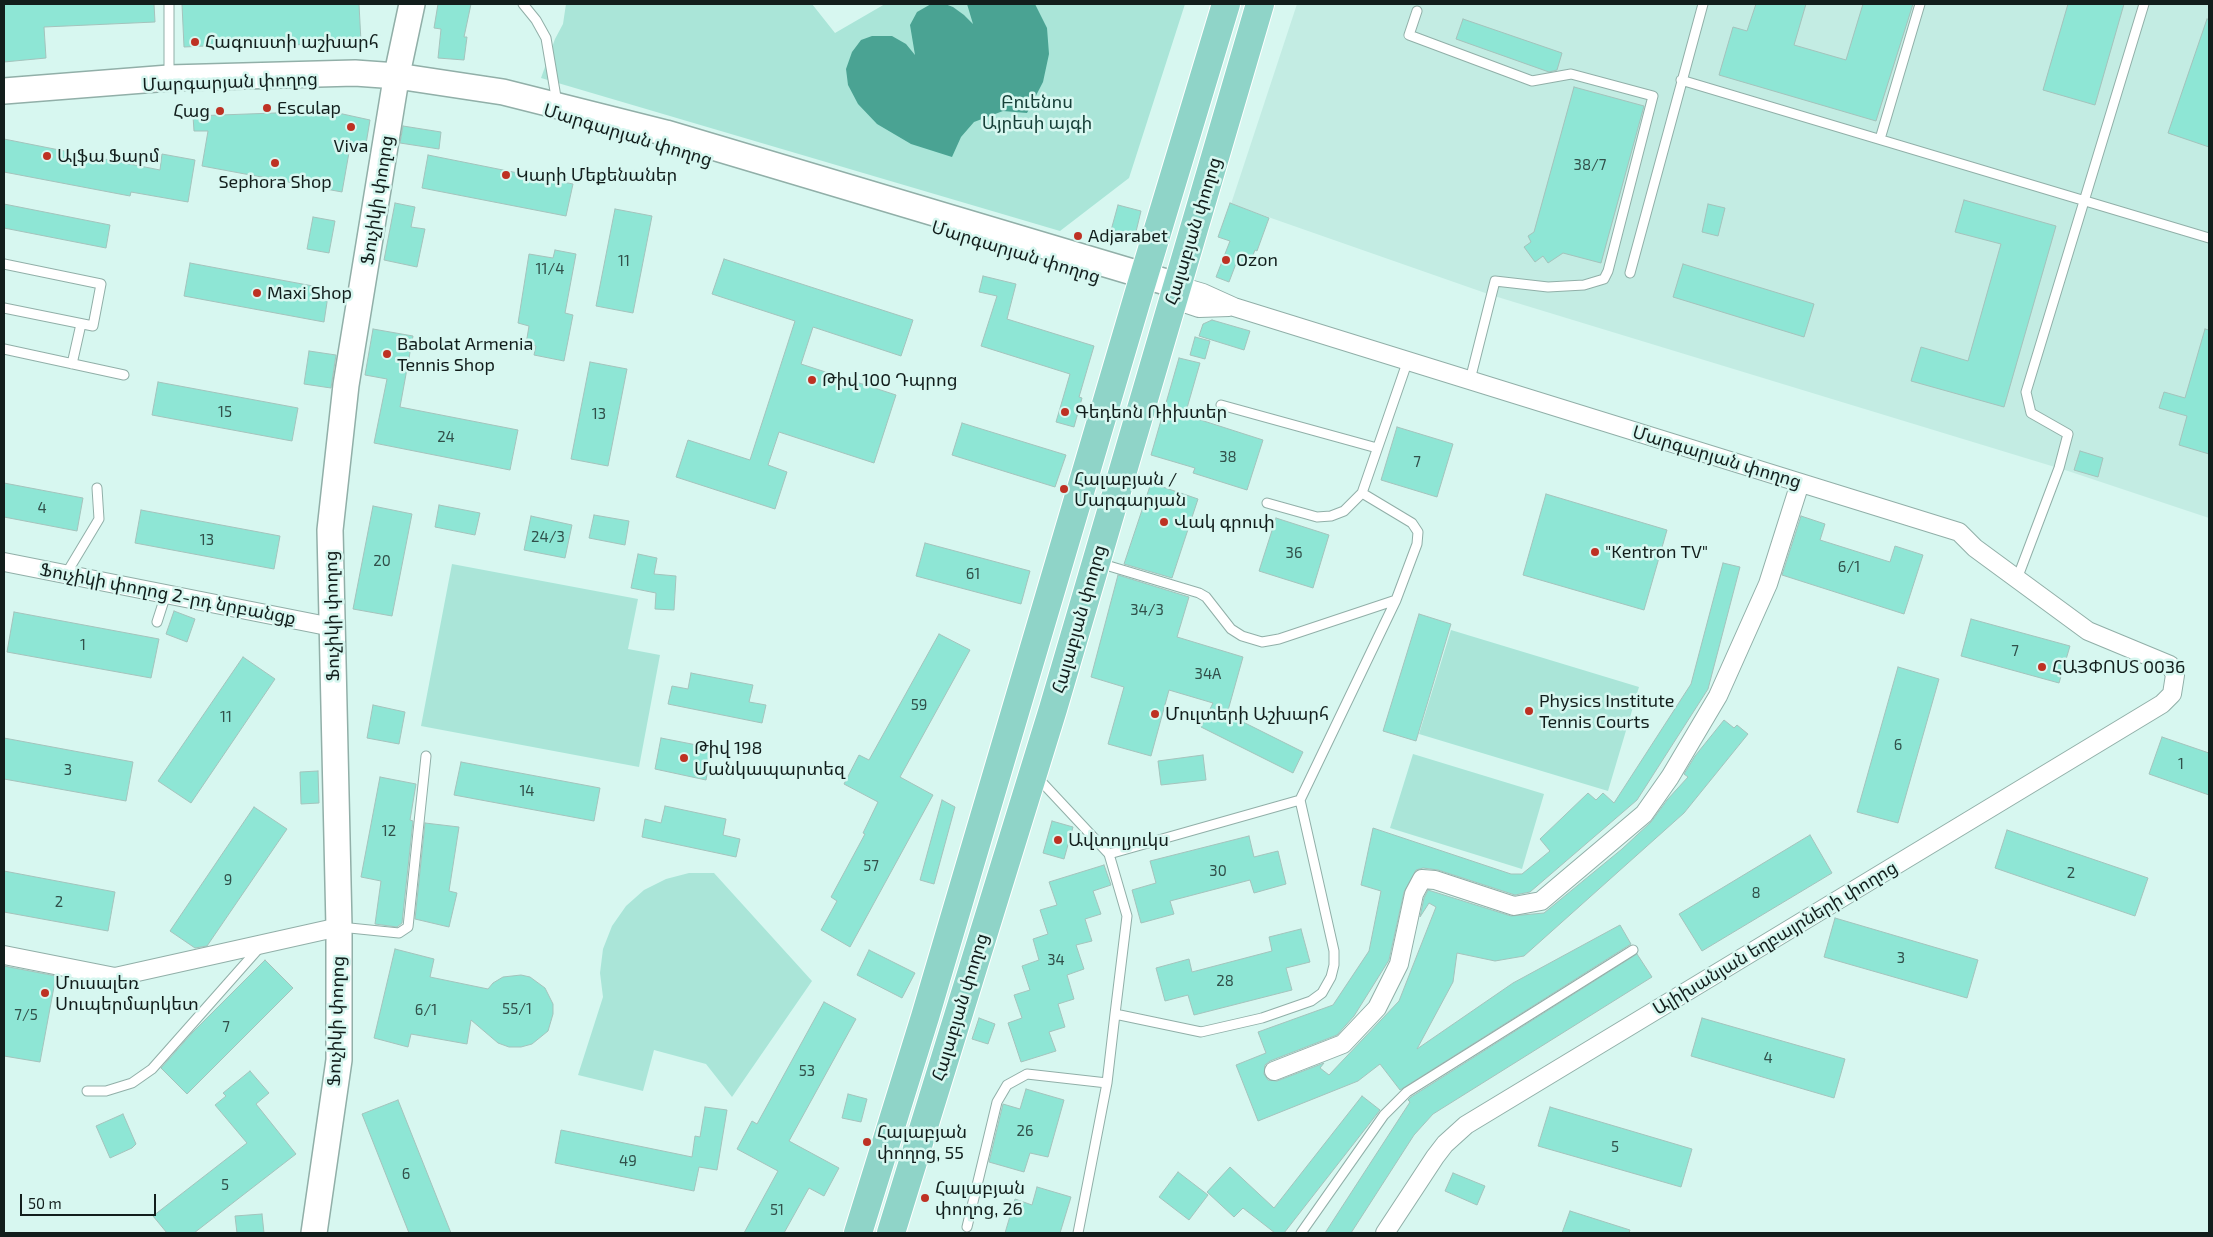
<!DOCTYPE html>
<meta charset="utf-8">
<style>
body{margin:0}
#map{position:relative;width:2213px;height:1237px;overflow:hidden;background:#d7f7f0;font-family:"Exo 2",sans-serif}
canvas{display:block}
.frame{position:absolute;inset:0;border:5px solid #121e1c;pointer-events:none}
.scale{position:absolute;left:20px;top:1194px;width:136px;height:22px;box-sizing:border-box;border:2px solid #121e1c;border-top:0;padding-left:6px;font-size:15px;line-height:18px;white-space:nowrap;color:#121e1c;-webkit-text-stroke:4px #d7f7f0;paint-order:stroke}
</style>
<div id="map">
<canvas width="2213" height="1237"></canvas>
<div class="frame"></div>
<div class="scale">50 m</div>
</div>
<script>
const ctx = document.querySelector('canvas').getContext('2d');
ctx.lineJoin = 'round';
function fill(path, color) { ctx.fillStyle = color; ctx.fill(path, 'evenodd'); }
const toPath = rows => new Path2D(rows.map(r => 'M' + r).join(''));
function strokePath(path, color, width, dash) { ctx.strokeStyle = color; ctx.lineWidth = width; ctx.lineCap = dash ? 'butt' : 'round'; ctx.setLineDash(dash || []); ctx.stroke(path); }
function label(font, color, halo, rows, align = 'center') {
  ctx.font = font + ' "Exo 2","Noto Sans Armenian",sans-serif'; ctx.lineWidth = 5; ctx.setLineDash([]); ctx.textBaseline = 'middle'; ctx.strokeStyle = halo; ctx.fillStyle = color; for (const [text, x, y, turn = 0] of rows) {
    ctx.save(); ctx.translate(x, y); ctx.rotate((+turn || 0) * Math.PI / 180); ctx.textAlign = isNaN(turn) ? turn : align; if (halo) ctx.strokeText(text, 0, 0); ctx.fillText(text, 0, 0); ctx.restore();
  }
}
fill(toPath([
 [1297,4,2209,4,2209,518,2068,471,1491,295,1231,204]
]), '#c3ece3');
fill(toPath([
 [566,4,812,4,835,33,885,4,1185,4,1129,178,1060,231,541,78,555,39,563,24],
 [452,564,638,599,628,649,660,655,639,767,421,726],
 [1451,630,1639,687,1608,791,1419,734],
 [1413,754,1544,794,1522,869,1390,828],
 [689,873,714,873,812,981,732,1097,706,1064,654,1050,643,1091,578,1075,603,997,600,973,603,949,612,926,626,906,644,890,666,879]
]), '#aae5d8');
fill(toPath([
 [931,4,945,4,953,7,964,15,973,24,967,4,1035,4,1047,28,1049,54,1043,82,1027,113,1003,111,974,122,961,137,952,157,911,144,877,124,858,104,848,85,846,69,852,52,861,40,872,36,892,36,906,44,915,55,910,25,917,12]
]), '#4aa393');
const building = toPath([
 [4,4,154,4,155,22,44,27,46,58,4,62,4,4],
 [182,4,359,4,361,42,292,45,292,42,184,47,182,4],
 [438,4,471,4,464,37,467,37,464,60,438,58,441,29,434,28,438,4],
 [1756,4,1806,4,1794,45,1846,60,1863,4,1913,4,1876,121,1719,75,1733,27,1747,31,1756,4],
 [2068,4,2124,4,2095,105,2043,90,2068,4],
 [1463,19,1562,53,1557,70,1549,72,1456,39,1463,19],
 [2207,19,2209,20,2209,147,2168,133,2207,19],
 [1574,87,1644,106,1601,263,1563,253,1548,263,1543,256,1535,262,1524,247,1531,242,1528,236,1534,232,1574,87],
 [329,111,370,120,365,150,350,147,342,192,202,166,208,131,194,131,193,116,329,111],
 [403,126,441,132,439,149,400,143,403,126],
 [4,139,160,170,162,154,195,160,188,202,131,192,130,196,4,172,4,139],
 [428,155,573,184,566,216,422,188,428,155],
 [1964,200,2056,226,2004,407,1911,381,1921,347,1968,361,2001,244,1955,232,1964,200],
 [395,203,415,207,411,227,425,229,417,267,384,260,395,203],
 [1230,203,1269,218,1257,251,1255,250,1249,265,1237,261,1229,282,1216,277,1230,241,1218,237,1230,203],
 [4,204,110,225,106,248,4,228,4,204],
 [1708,204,1725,208,1718,236,1702,232,1708,204],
 [1118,205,1141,211,1134,240,1110,234,1118,205],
 [615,209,652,216,633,313,596,306,615,209],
 [313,217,335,221,329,253,307,249,313,217],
 [555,250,576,254,565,313,573,315,564,361,534,355,536,346,526,344,529,326,518,323,529,254,553,258,555,250],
 [724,259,913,320,901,356,813,327,801,364,896,395,874,463,779,432,768,465,787,472,775,509,676,477,688,440,750,460,795,321,712,294,724,259],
 [190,263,329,289,324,322,184,296,190,263],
 [1683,264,1814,304,1804,337,1673,297,1683,264],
 [983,276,1016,284,1007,319,1094,346,1079,397,1082,398,1074,427,1056,422,1070,374,981,346,997,296,979,292,983,276],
 [1212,320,1250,331,1244,350,1199,336,1203,324,1212,320],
 [373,329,413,336,400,407,518,430,510,470,374,443,387,379,365,375,373,329],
 [2205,329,2209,330,2209,454,2179,445,2187,416,2159,408,2164,392,2185,398,2205,329],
 [1195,337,1210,341,1205,359,1190,355,1195,337],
 [309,351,336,355,331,388,304,384,309,351],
 [1179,358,1200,363,1185,415,1263,440,1247,490,1193,473,1195,468,1151,455,1179,358],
 [590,362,627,369,608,466,571,459,590,362],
 [158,382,298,408,292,441,152,415,158,382],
 [962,423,1066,455,1055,487,952,455,962,423],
 [1397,427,1453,444,1437,497,1381,480,1397,427],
 [2080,451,2103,458,2098,477,2074,470,2080,451],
 [4,483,83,498,77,531,4,517,4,483],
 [1151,483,1198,499,1172,578,1124,564,1151,483],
 [1546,494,1667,530,1644,610,1523,575,1546,494],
 [439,505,480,513,475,535,435,527,439,505],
 [373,506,412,514,392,616,353,609,373,506],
 [141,510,280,536,274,569,135,543,141,510],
 [594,515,629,521,625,545,589,538,594,515],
 [531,516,572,525,565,558,524,550,531,516],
 [1801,516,1825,524,1820,540,1890,562,1895,546,1923,555,1904,614,1782,575,1801,516],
 [1276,518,1329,535,1313,588,1259,571,1276,518],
 [925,543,1030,571,1021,604,916,576,925,543],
 [638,554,657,558,654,574,676,576,674,610,655,609,656,593,631,588,638,554],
 [1723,563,1740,567,1708,689,1637,800,1530,892,1515,895,1438,870,1423,868,1416,870,1404,892,1389,960,1354,1016,1337,1035,1270,1061,1265,1065,1264,1074,1268,1080,1277,1081,1324,1063,1320,1068,1329,1075,1399,1001,1436,907,1429,903,1420,917,1424,898,1428,890,1511,916,1544,913,1622,849,1651,822,1667,800,1688,777,1684,774,1695,756,1724,720,1734,728,1737,725,1748,734,1684,813,1524,956,1495,961,1457,953,1453,982,1417,1049,1513,983,1620,925,1631,944,1400,1090,1380,1064,1358,1081,1258,1121,1236,1065,1266,1053,1258,1032,1333,1005,1369,951,1381,891,1361,885,1373,828,1511,874,1522,874,1550,851,1540,839,1588,793,1596,800,1603,793,1614,803,1691,684,1723,563],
 [1118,575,1189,597,1177,637,1243,657,1227,714,1303,752,1293,773,1201,727,1213,703,1169,690,1151,756,1108,744,1124,687,1091,677,1118,575],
 [174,611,195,619,187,642,166,634,174,611],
 [14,612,159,639,151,678,7,652,14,612],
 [1419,614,1451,624,1416,741,1383,731,1419,614],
 [1971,619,2070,646,2059,683,1961,656,1971,619],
 [939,634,970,650,900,777,933,795,850,947,821,930,837,901,831,897,865,834,863,833,878,802,844,784,859,755,869,760,939,634],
 [243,657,275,679,191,803,158,781,243,657],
 [1898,667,1939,679,1898,823,1857,812,1898,667],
 [691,673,753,685,749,702,766,705,762,723,668,704,672,686,688,689,691,673],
 [373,705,405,712,399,744,367,738,373,705],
 [2162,737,2209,753,2209,795,2149,774,2162,737],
 [4,738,133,762,126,801,4,779,4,738],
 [661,738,712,748,706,780,655,769,661,738],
 [1203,755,1206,780,1161,785,1158,761,1203,755],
 [461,762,600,788,594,821,454,795,461,762],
 [318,771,319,803,301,804,300,772,318,771],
 [380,777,416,784,410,820,413,821,402,923,397,927,375,924,381,881,361,877,380,777],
 [942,800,955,807,934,884,920,880,942,800],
 [665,806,726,819,723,835,740,839,736,857,642,837,645,819,661,823,665,806],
 [254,807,287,829,207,946,195,948,170,931,254,807],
 [1052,821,1073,827,1064,859,1043,853,1052,821],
 [425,823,459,827,449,891,457,893,449,927,415,919,425,823],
 [2007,830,2148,878,2135,916,1995,868,2007,830],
 [1810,835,1832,873,1702,951,1679,914,1810,835],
 [1249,836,1254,857,1278,851,1286,884,1254,893,1250,880,1170,901,1174,914,1141,923,1132,890,1156,883,1150,861,1249,836],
 [1104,865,1111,885,1093,891,1101,914,1085,919,1092,941,1076,945,1084,969,1067,975,1074,999,1058,1004,1065,1027,1049,1032,1056,1051,1021,1062,1008,1023,1022,1018,1014,995,1030,990,1022,966,1039,960,1033,939,1048,934,1040,910,1057,905,1049,882,1104,865],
 [4,871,115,892,108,931,4,912,4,871],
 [1835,918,1978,960,1967,998,1824,957,1835,918],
 [1301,929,1310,962,1286,968,1292,990,1194,1015,1188,995,1165,1001,1156,968,1189,959,1192,972,1272,951,1269,937,1301,929],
 [395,949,434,959,430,977,488,989,493,983,503,977,521,975,530,977,545,988,553,1004,553,1014,548,1031,532,1044,521,1047,509,1047,498,1043,471,1020,467,1044,411,1034,408,1047,374,1038,395,949],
 [869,950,915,973,902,998,857,975,869,950],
 [1637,954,1652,977,1433,1114,1414,1135,1351,1233,1325,1233,1410,1102,1408,1100,1411,1097,1637,954],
 [265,960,293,988,187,1094,161,1068,192,1033,265,960],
 [4,966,56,976,40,1062,4,1056,4,966],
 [824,1002,856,1019,789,1141,839,1168,824,1196,809,1188,784,1233,744,1233,778,1171,737,1149,752,1121,757,1124,824,1002],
 [979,1018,995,1024,988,1044,972,1039,979,1018],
 [1702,1018,1845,1059,1834,1098,1691,1056,1702,1018],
 [250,1071,269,1093,256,1104,296,1154,194,1233,167,1233,153,1216,247,1143,215,1105,226,1096,223,1093,250,1071],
 [1026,1089,1064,1100,1048,1157,1030,1153,1024,1172,989,1162,1003,1104,1020,1109,1026,1089],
 [848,1094,867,1099,861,1122,842,1118,848,1094],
 [1362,1096,1380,1110,1284,1233,1275,1233,1243,1208,1234,1217,1207,1192,1230,1167,1274,1208,1362,1096],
 [398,1100,451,1233,409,1233,362,1114,398,1100],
 [705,1107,727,1110,717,1170,699,1167,694,1191,555,1163,561,1130,692,1157,695,1136,700,1137,705,1107],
 [1550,1107,1692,1149,1681,1187,1538,1146,1550,1107],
 [123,1114,136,1144,132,1148,110,1158,96,1126,123,1114],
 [1178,1172,1208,1195,1189,1220,1159,1197,1178,1172],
 [1453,1173,1485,1186,1477,1205,1445,1191,1453,1173],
 [1037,1187,1071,1197,1060,1233,1005,1233,1015,1199,1032,1205,1037,1187],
 [1570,1211,1630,1230,1629,1233,1562,1233,1570,1211],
 [262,1214,264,1233,237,1233,235,1216,262,1214]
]);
fill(building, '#8ee6d5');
strokePath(building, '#a4c3bc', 1);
const lane = toPath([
 [523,4,536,20,546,38,557,103],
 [1417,11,1409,35,1532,81,1571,74,1653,96,1608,271,1604,279,1584,285,1548,287,1495,281,1470,380],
 [169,76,169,4],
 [1681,80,2209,238],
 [1880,139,1920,4],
 [4,264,101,284,93,326,4,308],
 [1630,273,1703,4],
 [4,349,124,375],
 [72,364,81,324],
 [1221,405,1377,448],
 [1267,503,1317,517,1331,516,1344,511,1362,493],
 [1099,563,1199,593,1206,597,1231,629,1242,636,1262,642,1279,639,1396,600],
 [66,574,99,519,97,488],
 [2017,579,2059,468,2068,434,2031,413,2026,392,2144,4],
 [157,622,166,594],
 [1037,777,1109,854,1300,800],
 [1109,854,1127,916,1115,1014],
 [340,927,399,933,408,927,426,756],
 [87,1091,106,1091,132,1083,152,1069,260,947],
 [967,1227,997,1102,1007,1085,1027,1074,1107,1083],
 [1078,1233,1107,1083,1115,1014,1201,1032,1262,1018,1311,1001,1322,993,1331,977,1334,965,1334,951,1300,800,1396,600,1417,544,1418,532,1412,523,1362,493,1408,360],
 [1301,1233,1384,1115,1407,1092,1633,950]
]);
const street = toPath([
 [1176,285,1203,293,1234,307,1959,532,1975,548,2088,631,2170,665,2175,675,2172,694,2162,704,1466,1125,1445,1144,1435,1157,1385,1233],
 [1172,299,1199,308,1229,307],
 [4,562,332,627],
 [4,955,115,977,339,927],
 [1274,1071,1343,1044,1377,1008,1399,964,1414,894,1422,879,1435,880,1514,906,1541,901,1644,814,1670,777,1718,696,1768,584,1800,483]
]);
const secondary = toPath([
 [4,91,169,78,355,73,397,76,503,92,666,133,1176,285],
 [314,1233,339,1060,339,927,330,530,346,385,396,79,412,4]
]);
const primary = toPath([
 [858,1233,925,1017,1140,289,1226,4],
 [891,1233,1053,709,1260,4]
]);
strokePath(lane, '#91afa8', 11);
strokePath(street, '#91afa8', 20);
strokePath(secondary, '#91afa8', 28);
strokePath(primary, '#fff', 30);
strokePath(lane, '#fff', 9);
strokePath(street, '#fff', 18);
strokePath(secondary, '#fff', 25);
strokePath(primary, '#8fd4c8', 28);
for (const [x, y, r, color] of [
 [195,42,5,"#be3123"],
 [267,108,5,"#be3123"],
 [220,111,5,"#be3123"],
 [351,127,5,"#be3123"],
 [47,156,5,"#be3123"],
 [275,163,5,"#be3123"],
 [506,175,5,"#be3123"],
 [1078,236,5,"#be3123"],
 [1226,260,5,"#be3123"],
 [257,293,5,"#be3123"],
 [387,354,5,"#be3123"],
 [812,380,5,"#be3123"],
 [1065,412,5,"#be3123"],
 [1064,489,5,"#be3123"],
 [1164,522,5,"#be3123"],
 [1595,552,5,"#be3123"],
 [2042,667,5,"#be3123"],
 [1529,711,5,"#be3123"],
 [1155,714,5,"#be3123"],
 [684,758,5,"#be3123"],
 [1058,840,5,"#be3123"],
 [45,993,5,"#be3123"],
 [867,1142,5,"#be3123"],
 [925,1198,5,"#be3123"]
]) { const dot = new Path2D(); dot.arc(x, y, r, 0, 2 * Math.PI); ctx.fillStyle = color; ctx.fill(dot); strokePath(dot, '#d7f7f0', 2); }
label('15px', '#31504a', null, [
 ["38/7",1590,165],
 ["11",624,261],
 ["11/4",550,269],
 ["15",225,412],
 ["13",599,414],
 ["24",446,437],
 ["38",1228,457],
 ["7",1417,462],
 ["4",42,508],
 ["24/3",548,537],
 ["13",207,540],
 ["36",1294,553],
 ["20",382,561],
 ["6/1",1849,567],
 ["61",973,574],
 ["34/3",1147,610],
 ["1",83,645],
 ["7",2015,651],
 ["34A",1208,674],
 ["59",919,705],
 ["11",226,717],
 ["6",1898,745],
 ["1",2181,764],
 ["3",68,770],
 ["14",527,791],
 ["12",389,831],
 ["57",871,866],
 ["30",1218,871],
 ["2",2071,873],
 ["9",228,880],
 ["8",1756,893],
 ["2",59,902],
 ["3",1901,958],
 ["34",1056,960],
 ["28",1225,981],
 ["55/1",517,1009],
 ["6/1",426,1010],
 ["7/5",26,1015],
 ["7",226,1027],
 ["4",1768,1058],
 ["53",807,1071],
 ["26",1025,1131],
 ["5",1615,1147],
 ["49",628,1161],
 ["6",406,1174],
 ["5",225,1185],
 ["51",777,1210]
]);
label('18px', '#121e1c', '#d7f7f0', [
 ["Հագուստի աշխարհ",205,42],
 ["Esculap",277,108],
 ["Հաց",210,111,"right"],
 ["Viva",351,146,"center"],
 ["Ալֆա Ֆարմ",57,156],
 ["Կարի Մեքենաներ",516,175],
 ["Sephora Shop",275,182,"center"],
 ["Adjarabet",1088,236],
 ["Ozon",1236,260],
 ["Maxi Shop",267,293],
 ["Babolat Armenia",397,344],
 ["Tennis Shop",397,365],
 ["Թիվ 100 Դպրոց",822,380],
 ["Գեդեոն Ռիխտեր",1075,412],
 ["Հալաբյան /",1074,479],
 ["Մարգարյան",1074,500],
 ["Վակ գրուփ",1174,522],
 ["\"Kentron TV\"",1605,552],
 ["ՀԱՅՓՈՍՏ 0036",2052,667],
 ["Physics Institute",1539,701],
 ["Tennis Courts",1539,722],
 ["Մուլտերի Աշխարհ",1165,714],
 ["Թիվ 198",694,748],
 ["Մանկապարտեզ",694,769],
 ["Ավտոլյուկս",1068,840],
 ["Մուսալեռ",55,983],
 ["Սուպերմարկետ",55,1004],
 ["Հալաբյան",877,1132],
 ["փողոց, 55",877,1153],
 ["Հալաբյան",935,1188],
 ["փողոց, 26",935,1209]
], 'left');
label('18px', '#121e1c', '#d7f7f0', [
 ["Մարգարյան փողոց",230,82,-2],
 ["Մարգարյան փողոց",628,135,17],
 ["Ֆուչիկի փողոց",377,200,-81],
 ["Հալաբյան փողոց",1193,231,-73],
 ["Մարգարյան փողոց",1016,252,17],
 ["Մարգարյան փողոց",1717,457,17],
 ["Ֆուչիկի փողոց 2-րդ նրբանցք",168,594,11],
 ["Ֆուչիկի փողոց",332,616,-91],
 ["Հալաբյան փողոց",1079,619,-74],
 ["Ալիխանյան եղբայրների փողոց",1775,938,-31],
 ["Հալաբյան փողոց",960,1007,-73],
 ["Ֆուչիկի փողոց",336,1021,-88]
]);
label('18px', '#174039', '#d7f7f0', [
 ["Բուենոս",1037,102],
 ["Այրեսի այգի",1037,123]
]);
</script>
